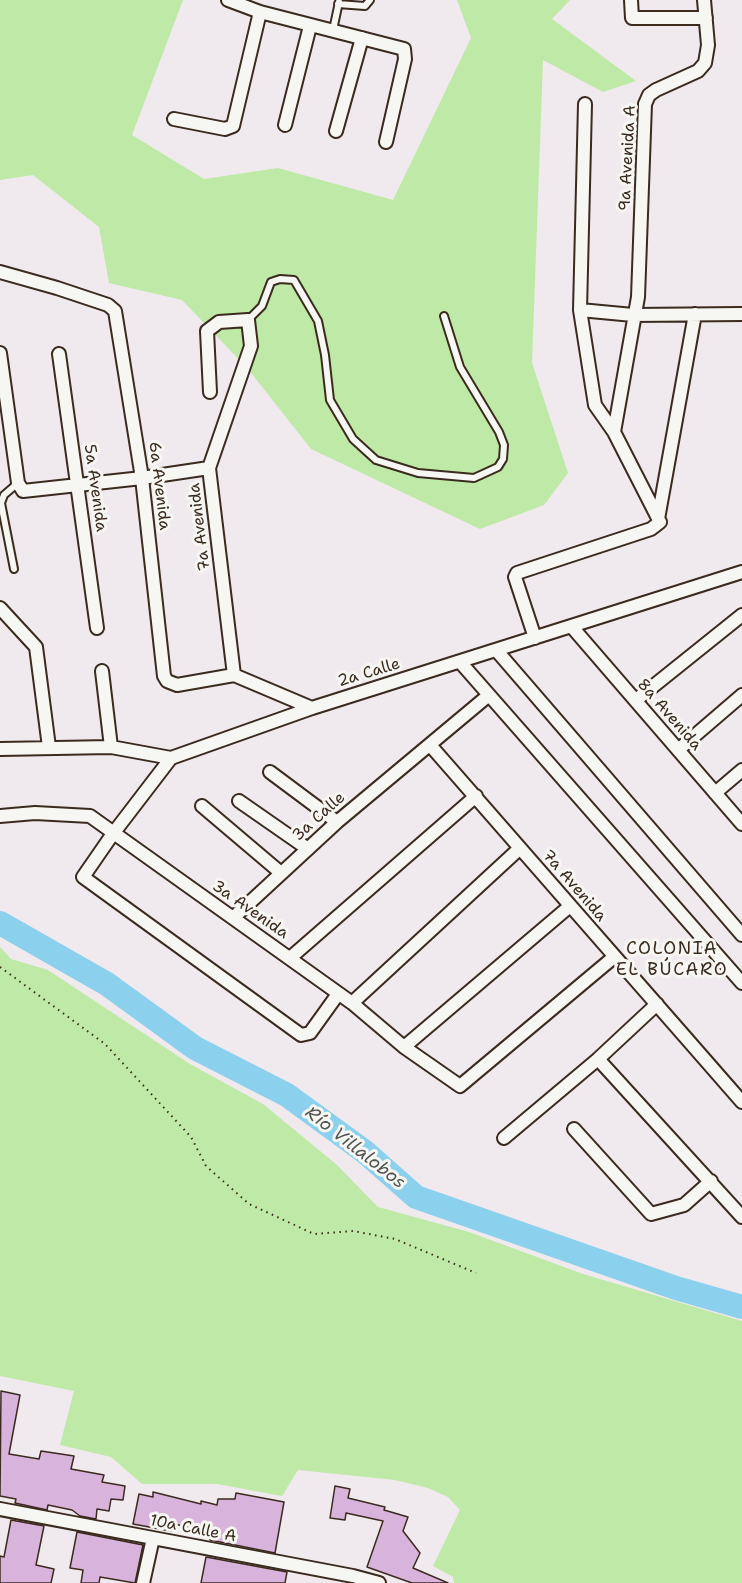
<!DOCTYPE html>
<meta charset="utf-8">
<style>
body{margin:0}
canvas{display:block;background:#f0e9ee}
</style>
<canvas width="742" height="1583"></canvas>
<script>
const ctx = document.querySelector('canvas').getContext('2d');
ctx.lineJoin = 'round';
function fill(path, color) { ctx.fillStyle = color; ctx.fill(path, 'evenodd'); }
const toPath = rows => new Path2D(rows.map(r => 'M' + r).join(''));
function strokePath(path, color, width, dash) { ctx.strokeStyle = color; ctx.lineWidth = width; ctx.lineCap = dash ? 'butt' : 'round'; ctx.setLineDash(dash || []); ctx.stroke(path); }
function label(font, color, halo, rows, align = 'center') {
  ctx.font = font + ' "Shantell Sans",sans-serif'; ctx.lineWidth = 6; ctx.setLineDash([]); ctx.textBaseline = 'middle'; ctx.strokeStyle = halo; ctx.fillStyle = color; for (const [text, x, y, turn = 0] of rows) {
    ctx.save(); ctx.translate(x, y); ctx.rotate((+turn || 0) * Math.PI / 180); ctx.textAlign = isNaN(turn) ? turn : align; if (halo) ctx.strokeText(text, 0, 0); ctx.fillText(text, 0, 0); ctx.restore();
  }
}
fill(toPath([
 [0,0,183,0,132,135,204,179,278,168,393,200,471,38,457,0,570,0,552,19,636,81,603,92,543,60,532,363,568,473,544,505,480,529,311,449,248,369,182,300,109,283,99,227,33,175,0,180],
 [0,947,11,959,48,970,190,1064,263,1104,337,1165,378,1207,469,1232,583,1274,742,1321,742,1583,454,1583,453,1577,433,1566,460,1510,448,1497,428,1488,395,1480,298,1470,282,1496,217,1484,142,1484,111,1457,60,1445,74,1391,0,1376]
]), '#bfe9a6');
strokePath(toPath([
 [0,923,107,984,195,1048,287,1095,365,1152,416,1197,676,1288,742,1307]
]), '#8bd0ed', 24);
const building = toPath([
 [1,1391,20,1395,9,1454,39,1459,41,1451,74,1456,71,1469,104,1475,102,1482,125,1486,123,1500,111,1499,109,1511,97,1509,96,1519,80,1516,72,1510,48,1505,47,1510,15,1503,16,1499,0,1496,1,1391],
 [335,1486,350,1489,348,1498,385,1507,384,1510,408,1517,403,1531,420,1553,413,1568,448,1583,412,1583,367,1567,383,1521,346,1513,345,1520,330,1518,335,1486],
 [153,1492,201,1504,201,1501,217,1505,218,1499,235,1499,236,1493,284,1502,275,1553,210,1540,210,1537,194,1534,196,1528,173,1524,171,1531,133,1524,139,1494,153,1497,153,1492],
 [11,1520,44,1526,36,1565,54,1569,51,1583,0,1583,0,1556,4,1557,11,1520],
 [77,1532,143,1545,135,1583,100,1577,99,1583,81,1583,83,1570,70,1568,77,1532],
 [206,1557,287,1572,285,1583,201,1583,206,1557]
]);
fill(building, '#d8b4dd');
strokePath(building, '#3b2a1e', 1.5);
const lane = toPath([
 [338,4,365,6,370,0],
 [333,30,339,2],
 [248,320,262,306,271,282,280,279,294,280,318,321,325,355,330,400,353,439,376,460,418,473,474,478,498,467,503,459,504,445,499,432,460,367,444,316],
 [14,569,1,503,4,495,18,483]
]);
const street = toPath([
 [228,0,260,12,404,49,405,59,386,142],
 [631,0,632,18,706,18],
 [174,119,225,129,233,126,260,12],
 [285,125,310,26],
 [336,131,362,38],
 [0,272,57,288,108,305,115,311,142,478,164,676,167,681,177,685,234,675,312,708],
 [580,310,633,315,742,314],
 [0,353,18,483,23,491,142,478,209,468],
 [59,354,97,628],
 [210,392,207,331,219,322,248,320,251,346,209,468,234,675],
 [614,432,638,297,645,104,649,95,656,90,698,71,705,63,708,45,704,0],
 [658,519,695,314],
 [0,608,36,647,49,747],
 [572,627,742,824],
 [535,638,515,577,517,573,651,529,660,522,614,432,595,405,580,310,585,104],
 [497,651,742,935],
 [461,663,742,983],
 [102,671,111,747],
 [636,700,742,615],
 [430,745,742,1102],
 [0,749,111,747,171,758,312,708,742,572],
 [678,750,742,695],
 [171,758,112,835,83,877,301,1035,310,1033,338,994],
 [270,772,337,822],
 [715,793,742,770],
 [239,801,308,849],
 [202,806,281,873],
 [0,816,35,813,90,816,352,1003,404,1047,460,1086,614,957],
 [234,917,337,822,489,695],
 [290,958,476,796],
 [352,1003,519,849],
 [404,1047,570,906],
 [598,1059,742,1217],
 [574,1129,651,1214,684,1205,711,1181],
 [504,1138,598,1059,657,1004],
 [0,1509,353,1576,379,1583],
 [143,1583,153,1538]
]);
strokePath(lane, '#3b2a1e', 10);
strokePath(street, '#3b2a1e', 16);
strokePath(toPath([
 [0,967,105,1044,191,1137,206,1166,249,1204,314,1234,353,1231,395,1239,476,1273]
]), '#3b2a1e', 2, [1.5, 4.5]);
strokePath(lane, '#f6f6f2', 6);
strokePath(street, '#f6f6f2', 12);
label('16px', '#3b2a1e', '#f6f6f2', [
 ["9a Avenida A",628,158,-87],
 ["6a Avenida",159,486,83],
 ["5a Avenida",95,488,82],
 ["7a Avenida",200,527,-97],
 ["2a Calle",369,673,-17],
 ["8a Avenida",669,715,49],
 ["3a Calle",319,817,-42],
 ["7a Avenida",574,886,49],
 ["3a Avenida",250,910,35],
 ["10a Calle A",193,1529,11]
]);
ctx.letterSpacing = '1.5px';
label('18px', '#3b2a1e', '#f6f6f2', [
 ["COLONIA",672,949],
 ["EL BÚCARO",672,970]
]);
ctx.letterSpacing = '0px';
label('italic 18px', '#4f5452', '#f6f6f2', [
 ["Río Villalobos",355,1148,38]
]);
</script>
